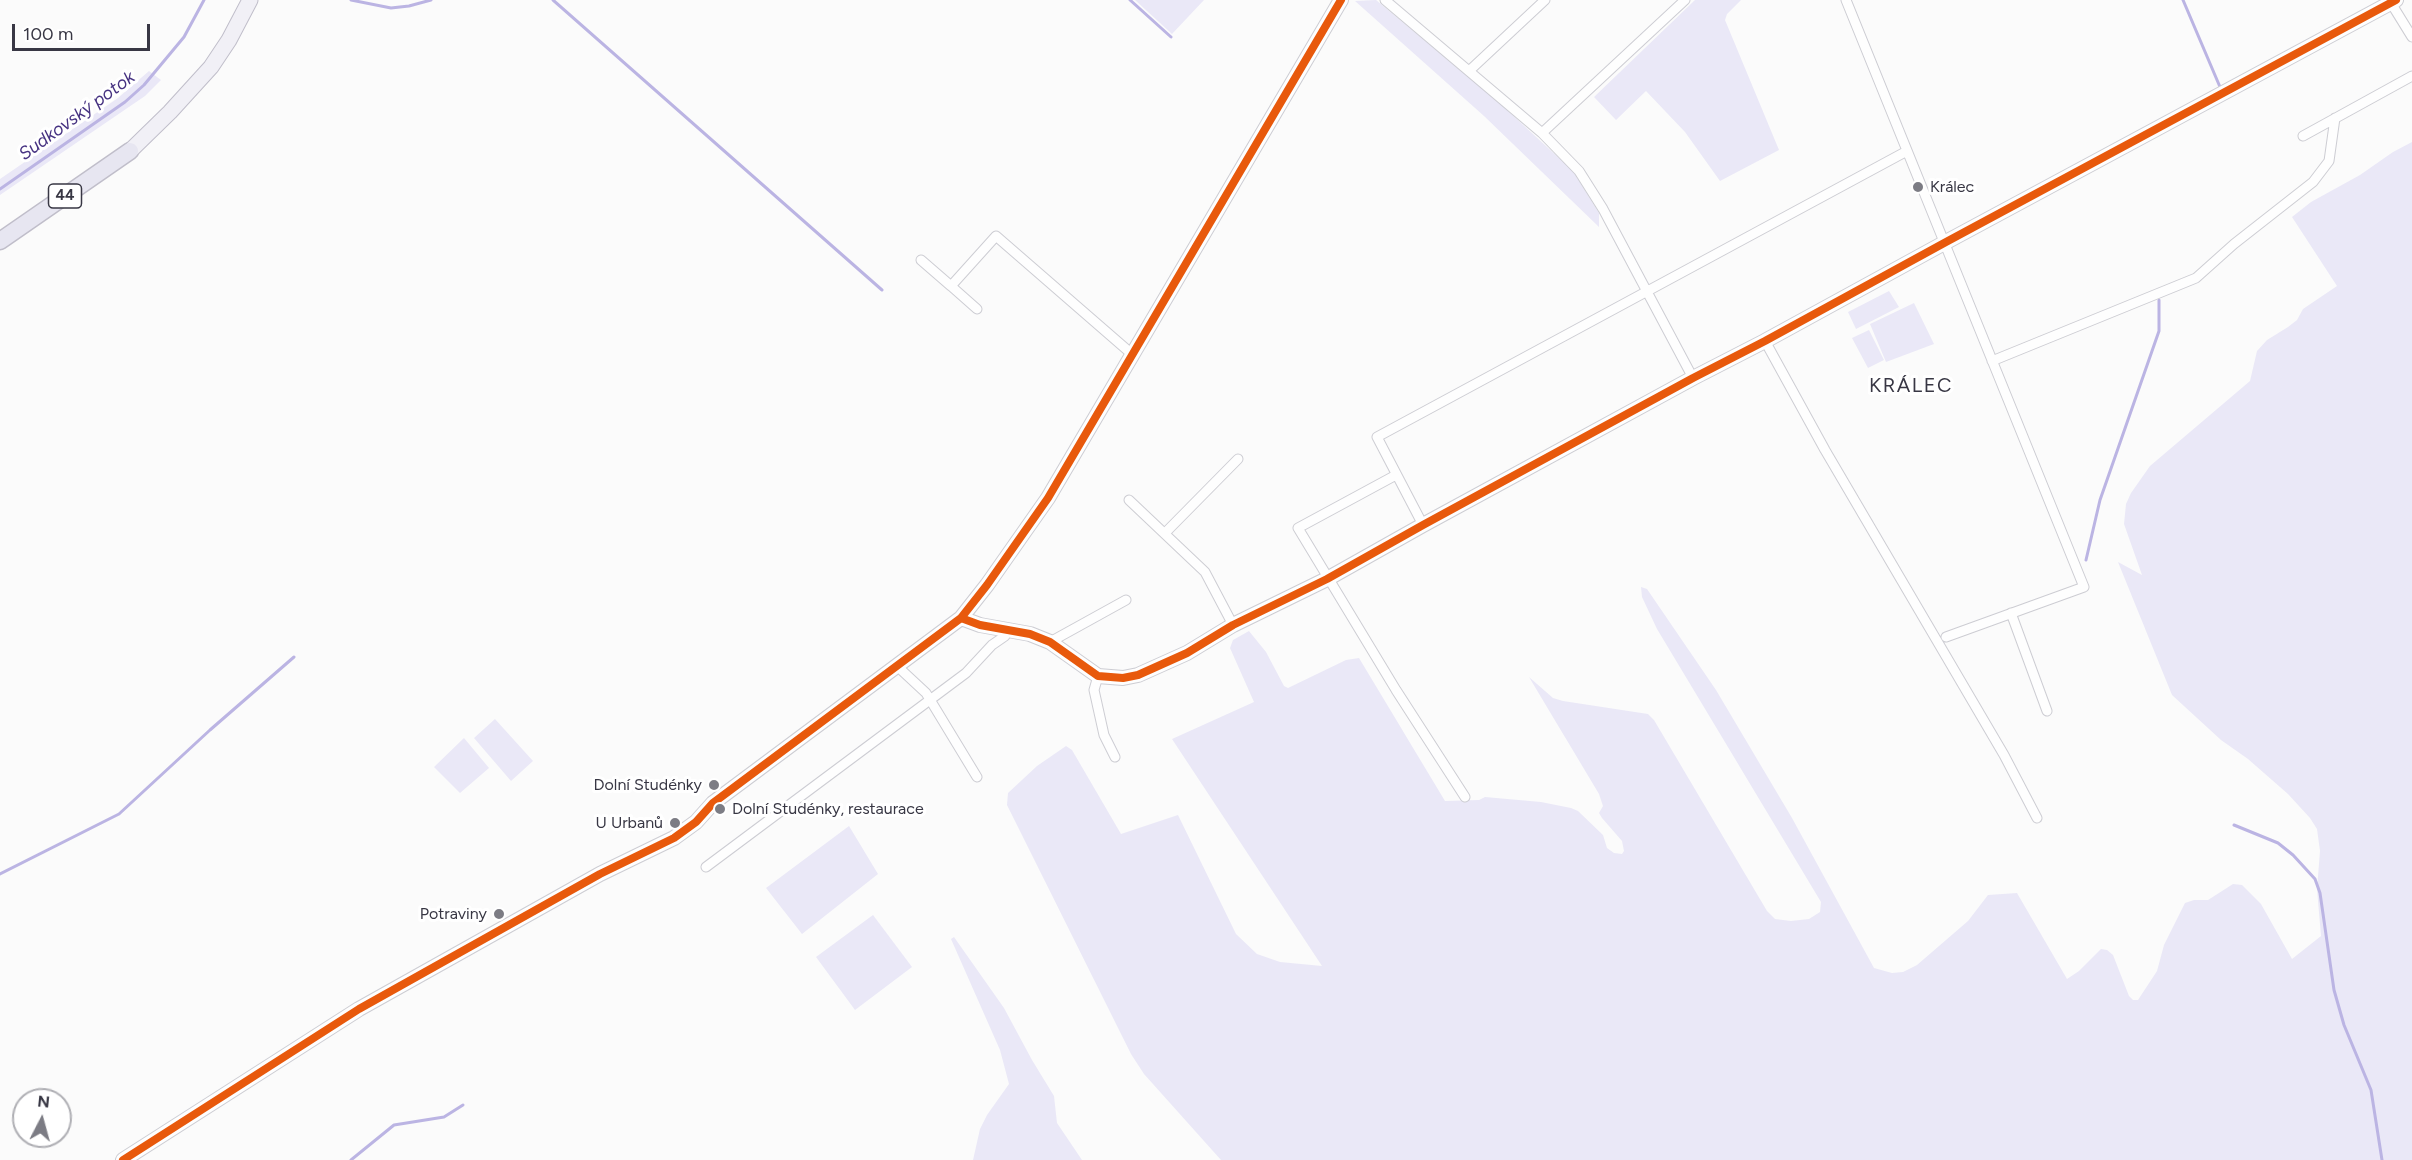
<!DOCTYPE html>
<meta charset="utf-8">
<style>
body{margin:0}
#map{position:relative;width:2412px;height:1160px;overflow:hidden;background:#fbfbfb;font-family:Figtree,sans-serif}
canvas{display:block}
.north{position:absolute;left:12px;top:1088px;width:60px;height:60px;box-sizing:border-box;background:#fff;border:2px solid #afafb4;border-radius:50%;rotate:6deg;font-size:16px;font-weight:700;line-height:24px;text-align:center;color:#383744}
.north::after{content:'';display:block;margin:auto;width:21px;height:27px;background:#7c7c84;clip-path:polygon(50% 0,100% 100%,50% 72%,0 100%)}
.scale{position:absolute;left:12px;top:24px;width:138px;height:27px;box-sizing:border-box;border:3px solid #383744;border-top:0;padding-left:8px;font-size:18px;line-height:21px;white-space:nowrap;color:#383744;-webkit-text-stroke:4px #fff;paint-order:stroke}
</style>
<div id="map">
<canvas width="2412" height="1160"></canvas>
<div class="north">N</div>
<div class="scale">100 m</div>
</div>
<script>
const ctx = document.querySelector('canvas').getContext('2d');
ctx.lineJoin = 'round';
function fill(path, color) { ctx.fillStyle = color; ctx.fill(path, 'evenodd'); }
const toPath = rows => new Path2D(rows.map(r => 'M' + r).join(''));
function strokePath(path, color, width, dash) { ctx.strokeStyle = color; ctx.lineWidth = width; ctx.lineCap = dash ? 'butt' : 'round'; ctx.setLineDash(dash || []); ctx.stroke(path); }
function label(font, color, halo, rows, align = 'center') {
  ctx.font = font + ' Figtree,sans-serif'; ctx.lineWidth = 6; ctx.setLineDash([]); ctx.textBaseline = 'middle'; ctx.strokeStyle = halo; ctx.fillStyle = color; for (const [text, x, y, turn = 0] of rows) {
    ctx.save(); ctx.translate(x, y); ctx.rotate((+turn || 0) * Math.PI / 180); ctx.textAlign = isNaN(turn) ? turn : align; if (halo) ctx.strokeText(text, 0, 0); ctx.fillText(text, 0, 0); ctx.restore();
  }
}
fill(toPath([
 [1135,0,1204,0,1172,34],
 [1376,0,1494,98,1573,171,1599,213,1599,227,1484,116,1355,1],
 [1695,0,1741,0,1727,14,1725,20,1779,150,1720,181,1685,132,1646,91,1616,120,1594,97],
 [149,71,161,80,145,96,0,195,0,179,118,98],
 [2412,142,2412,1160,1221,1160,1144,1074,1131,1054,1007,805,1008,793,1037,766,1066,746,1072,750,1121,834,1178,815,1236,934,1257,954,1280,962,1322,966,1172,739,1254,702,1230,648,1233,640,1249,631,1266,652,1284,686,1288,688,1346,660,1359,658,1445,801,1479,800,1485,797,1541,802,1571,808,1578,811,1603,835,1607,848,1614,853,1622,854,1624,851,1622,841,1602,818,1599,813,1603,806,1599,794,1529,677,1553,698,1563,701,1648,714,1654,720,1767,911,1775,919,1791,921,1809,919,1820,912,1821,902,1657,629,1642,597,1641,587,1647,589,1716,690,1792,818,1874,968,1892,973,1903,972,1917,965,1968,921,1988,895,2017,893,2067,979,2079,971,2101,949,2107,950,2113,955,2129,996,2133,1000,2138,1000,2157,971,2164,945,2185,903,2194,900,2208,900,2233,884,2242,885,2261,904,2292,959,2321,936,2317,889,2320,851,2317,829,2310,818,2288,794,2248,759,2221,740,2172,695,2118,562,2142,575,2124,524,2126,504,2131,493,2150,466,2250,381,2257,351,2267,340,2288,327,2297,320,2303,309,2337,286,2292,217,2311,202,2360,175,2393,152],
 [1889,291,1899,307,1856,329,1848,312],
 [1914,303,1934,344,1886,362,1870,324],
 [1869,330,1884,360,1868,368,1852,338],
 [495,719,533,761,511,781,474,738],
 [464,738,489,768,460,793,434,767],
 [849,826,878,874,802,934,766,888],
 [873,915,912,967,855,1010,816,957],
 [954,937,1004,1008,1032,1060,1054,1096,1057,1123,1082,1160,973,1160,980,1129,987,1115,1009,1084,1000,1050,951,939]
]), '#eae8f7');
strokePath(toPath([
 [351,0,391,8,409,6,431,0],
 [553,0,882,290],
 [1130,0,1171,37],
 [2183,0,2220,87],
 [0,189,125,102,144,85,184,37,204,0],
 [2086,560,2100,500,2159,331,2159,300],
 [2234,825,2278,843,2293,855,2315,879,2320,893,2334,990,2344,1025,2371,1090,2382,1160],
 [0,874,119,814,210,730,294,657],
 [351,1160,394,1125,444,1117,463,1105]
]), '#bbb4e3', 3);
const street = toPath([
 [1385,0,1542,133,1579,171,1603,209,1693,378],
 [1846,0,2084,587,1946,637],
 [2391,3,2412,37],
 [1469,71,1545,0],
 [1542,133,1685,0],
 [2303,136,2412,76],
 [921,260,951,286,996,236,1133,355],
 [951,286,977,309],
 [1765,341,1825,450,2004,755,2037,818],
 [1992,361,2196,278,2234,244,2313,182,2329,161,2335,118],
 [1396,475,1298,528,1396,690,1465,797],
 [1129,500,1205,572,1233,625],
 [1423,525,1377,437,1907,151],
 [1165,533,1238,459],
 [2011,613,2047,711],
 [1050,642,1126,600],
 [897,666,926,693,977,777],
 [1098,676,1094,690,1104,735,1115,757],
 [706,867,966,673,992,645,1005,636,1007,628]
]);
const secondary = toPath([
 [961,618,980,625,1030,634,1050,642,1098,676,1123,678,1138,675,1187,653,1233,625,1327,579,1423,525,1693,378,1765,341,1946,242,2396,0],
 [123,1160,359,1009,600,874,674,838,696,822,713,803,961,618,987,585,1048,498,1341,0]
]);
const primary = toPath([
 [130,151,170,112,211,67,229,40,250,0]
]);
const highway = toPath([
 [0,241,130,151]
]);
strokePath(street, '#cdcdd3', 11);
strokePath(secondary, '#cdcdd3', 16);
strokePath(primary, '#c0beca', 17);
strokePath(highway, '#c0beca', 19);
strokePath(street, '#fefefe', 9);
strokePath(secondary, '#fefefe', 14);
strokePath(primary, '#f1f0f6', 15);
strokePath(highway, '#e7e6f1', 16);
strokePath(toPath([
 [961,618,980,625,1030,634,1050,642,1098,676,1123,678,1138,675,1187,653,1233,625,1327,579,1423,525,1693,378,1765,341,1946,242,2396,0],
 [123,1160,359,1009,600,874,674,838,696,822,713,803,961,618,987,585,1048,498,1341,0]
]), '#e8590c', 8);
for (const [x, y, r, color] of [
 [1918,187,6,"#7c7c84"],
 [714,785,6,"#7c7c84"],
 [720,809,6,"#7c7c84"],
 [675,823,6,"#7c7c84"],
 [499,914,6,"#7c7c84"]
]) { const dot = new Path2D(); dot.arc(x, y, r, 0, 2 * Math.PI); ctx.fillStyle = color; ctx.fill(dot); strokePath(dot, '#fff', 2); }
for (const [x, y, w] of [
 [65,196,33]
]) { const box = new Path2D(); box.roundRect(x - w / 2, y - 12, w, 24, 4.5); ctx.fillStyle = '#fff'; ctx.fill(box); strokePath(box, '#383744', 1.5); }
label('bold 15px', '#383744', null, [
 ["44",65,196]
]);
label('16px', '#383744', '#fff', [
 ["Králec",1930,187,"left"],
 ["Dolní Studénky",702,785],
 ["Dolní Studénky, restaurace",732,809,"left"],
 ["U Urbanů",663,823],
 ["Potraviny",487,914]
], 'right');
label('italic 18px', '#473382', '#fff', [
 ["Sudkovský potok",77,116,-36]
]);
ctx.letterSpacing = '1.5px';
label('20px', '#383744', '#fff', [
 ["KRÁLEC",1911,386]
]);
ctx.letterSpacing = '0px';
</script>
